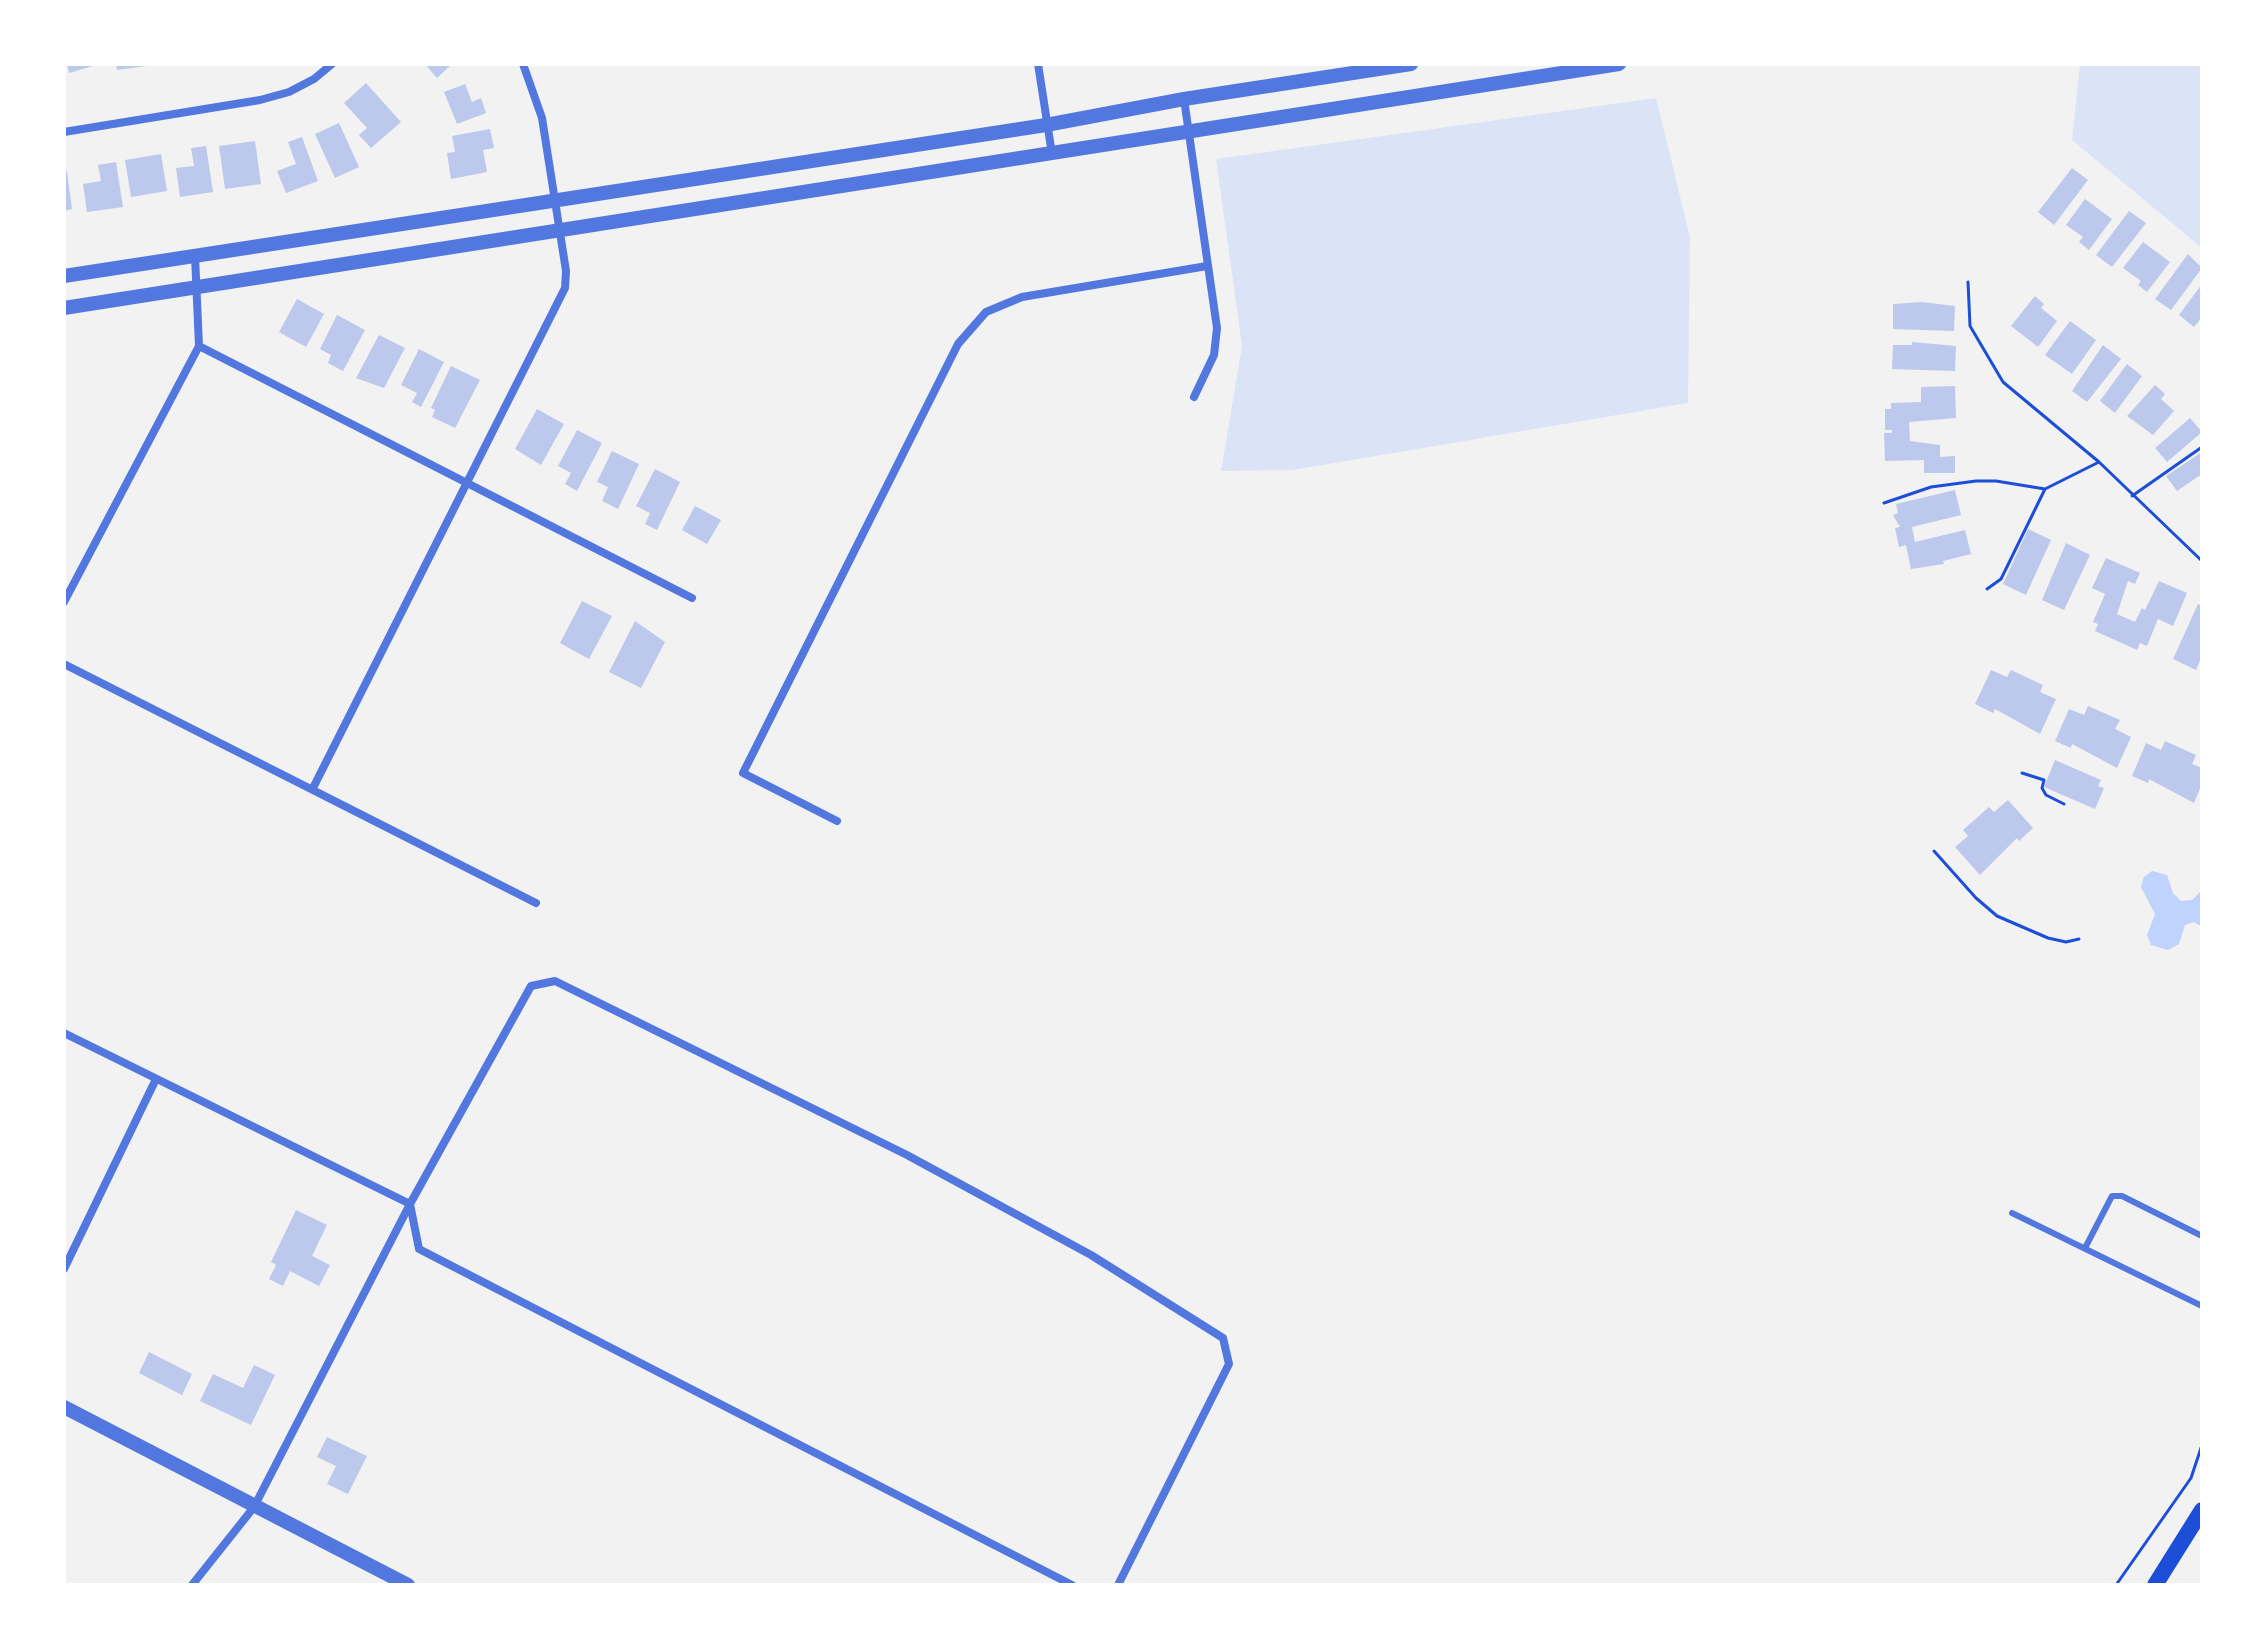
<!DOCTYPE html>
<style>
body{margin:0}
#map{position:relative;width:2266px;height:1649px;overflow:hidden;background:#f2f2f2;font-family:Jost,sans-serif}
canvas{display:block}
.frame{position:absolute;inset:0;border:66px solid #fff;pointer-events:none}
</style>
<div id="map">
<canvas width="2266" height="1649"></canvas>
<div class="frame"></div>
</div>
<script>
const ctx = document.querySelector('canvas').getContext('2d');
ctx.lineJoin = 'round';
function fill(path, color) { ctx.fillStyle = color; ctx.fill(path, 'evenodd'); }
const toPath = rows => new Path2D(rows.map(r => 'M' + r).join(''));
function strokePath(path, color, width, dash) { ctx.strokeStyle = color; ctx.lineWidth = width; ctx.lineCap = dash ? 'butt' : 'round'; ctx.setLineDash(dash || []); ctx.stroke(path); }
fill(toPath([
 [2080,64,2202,64,2202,248,2072,140],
 [1656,98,1690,237,1688,403,1293,470,1221,471,1242,346,1216,159]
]), '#dbe4f7');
fill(toPath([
 [2152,871,2167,875,2173,893,2181,901,2192,900,2202,890,2202,927,2194,922,2185,925,2179,944,2168,950,2151,945,2147,935,2155,914,2141,887,2144,877]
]), '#bfd3fe');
fill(toPath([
 [67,64,93,64,93,66,69,73],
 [116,64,147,64,147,66,117,70],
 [425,64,452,64,437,78],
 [366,83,401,122,371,148,359,135,367,128,344,103],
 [465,84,472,102,481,98,486,113,457,124,444,92],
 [339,123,359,167,335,178,315,134],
 [490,129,494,148,483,150,487,172,451,179,447,153,455,152,452,136],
 [302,137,318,181,286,193,277,171,296,164,288,142],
 [255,141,261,184,225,189,219,146],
 [206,146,213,192,180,197,176,168,194,166,191,148],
 [161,154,167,191,131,197,125,160],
 [116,162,123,207,87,212,83,184,101,181,98,165],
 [2072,168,2088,180,2054,225,2038,212],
 [67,171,72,209,64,211,64,172],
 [2085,199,2112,219,2089,250,2079,242,2083,237,2066,225],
 [2129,211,2146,223,2112,267,2096,255],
 [2143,242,2170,262,2147,292,2138,285,2141,281,2123,268],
 [2188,254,2202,268,2171,310,2155,299],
 [2202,284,2202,317,2194,327,2179,315],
 [2035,296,2044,304,2041,308,2057,321,2038,347,2011,326],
 [297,299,324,314,306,347,279,332],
 [1922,302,1955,306,1954,331,1893,329,1893,304],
 [337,315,365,330,343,371,328,363,331,355,320,349],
 [2070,321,2096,340,2072,374,2045,355],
 [379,335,405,348,384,388,356,378],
 [1912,342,1956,346,1955,371,1892,369,1893,345,1912,345],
 [2103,345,2121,359,2087,402,2072,391],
 [419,349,444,362,421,407,412,402,417,393,401,385],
 [2127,364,2142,376,2115,413,2100,401],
 [451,366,480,380,455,428,432,417,435,410,431,408],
 [2155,385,2165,394,2161,399,2174,411,2153,435,2127,416],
 [1955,386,1956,418,1909,422,1910,441,1940,445,1940,457,1955,456,1955,473,1924,473,1924,460,1885,461,1884,433,1892,433,1892,430,1885,430,1885,409,1891,409,1891,403,1921,402,1921,387],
 [537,409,564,424,541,465,515,449],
 [2190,418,2202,432,2167,462,2155,448],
 [577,430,602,443,577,491,565,484,571,473,558,466],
 [612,451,639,464,618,509,602,501,608,487,597,482],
 [2202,452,2202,474,2177,491,2166,476],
 [655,469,680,482,657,530,645,524,650,513,636,506],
 [1955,490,1961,515,1912,527,1915,542,1965,530,1971,554,1943,561,1944,564,1911,569,1906,545,1899,547,1895,528,1900,527,1893,515,1898,513,1896,504],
 [695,506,721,520,707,544,682,530],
 [2028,529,2051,540,2026,595,2003,584],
 [2066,543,2090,555,2064,610,2042,600],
 [2106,558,2140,573,2135,584,2128,581,2117,614,2135,622,2142,608,2145,610,2159,581,2187,593,2173,626,2158,619,2147,646,2140,643,2137,650,2095,631,2098,624,2093,622,2105,594,2092,588],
 [582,601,612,616,589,659,560,643],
 [2198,604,2202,606,2202,656,2196,670,2173,659],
 [635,621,665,642,641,688,609,672],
 [1991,670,2007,677,2011,670,2043,685,2040,692,2056,699,2040,734,1995,709,1993,713,1975,704],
 [2088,706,2120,720,2115,729,2131,737,2117,768,2072,744,2071,748,2055,741,2069,709,2084,715],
 [2165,741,2196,755,2192,764,2202,768,2202,784,2194,803,2149,779,2148,783,2132,776,2146,743,2161,750],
 [2055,760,2101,780,2098,786,2104,788,2095,809,2044,787],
 [2008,800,2033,828,2019,841,2017,838,1980,875,1955,847,1968,836,1963,830,1989,807,1994,812],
 [296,1210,327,1225,312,1256,330,1265,319,1286,290,1271,283,1286,269,1279,276,1265,271,1262],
 [149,1352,192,1374,182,1395,139,1373],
 [254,1365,275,1375,251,1425,200,1401,213,1374,243,1388],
 [327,1437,367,1456,348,1494,327,1484,336,1466,317,1457]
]), '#bdc9ec');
strokePath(toPath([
 [1968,282,1970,326,2003,382,2099,462,2202,561],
 [2132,496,2202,447],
 [1884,503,1931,487,1976,481,1996,481,2045,489],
 [1987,589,2001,579,2045,489,2099,462],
 [2022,773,2044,780,2042,788,2046,795,2064,804],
 [1934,851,1976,898,1997,916,2048,938,2066,942,2079,939],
 [2116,1585,2191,1478,2202,1445]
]), '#1d4ed8', 3);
strokePath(toPath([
 [2012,1213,2202,1306],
 [2085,1248,2112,1196,2122,1196,2202,1236]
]), '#5277de', 6);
strokePath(toPath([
 [1038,64,1052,154],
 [1184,99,1217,328,1214,355,1194,397],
 [64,132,260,100,289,92,314,79,332,64],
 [199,346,692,598],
 [64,602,199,346,195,256],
 [64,664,536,903],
 [313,788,565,288,566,271,542,118,523,64],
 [837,821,743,773,958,344,986,312,1022,297,1207,266],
 [64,1033,410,1204,419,1249,1072,1585],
 [64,1269,156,1079],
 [192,1585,254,1507,410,1204,531,986,555,981,907,1155,1091,1255,1223,1338,1229,1364,1118,1585]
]), '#5277de', 8);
strokePath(toPath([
 [64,276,1046,125,1184,99,1411,64],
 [64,308,1619,64],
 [64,1407,408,1585]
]), '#5277de', 14);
strokePath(toPath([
 [2155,1585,2202,1510]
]), '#1d4ed8', 16);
</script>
